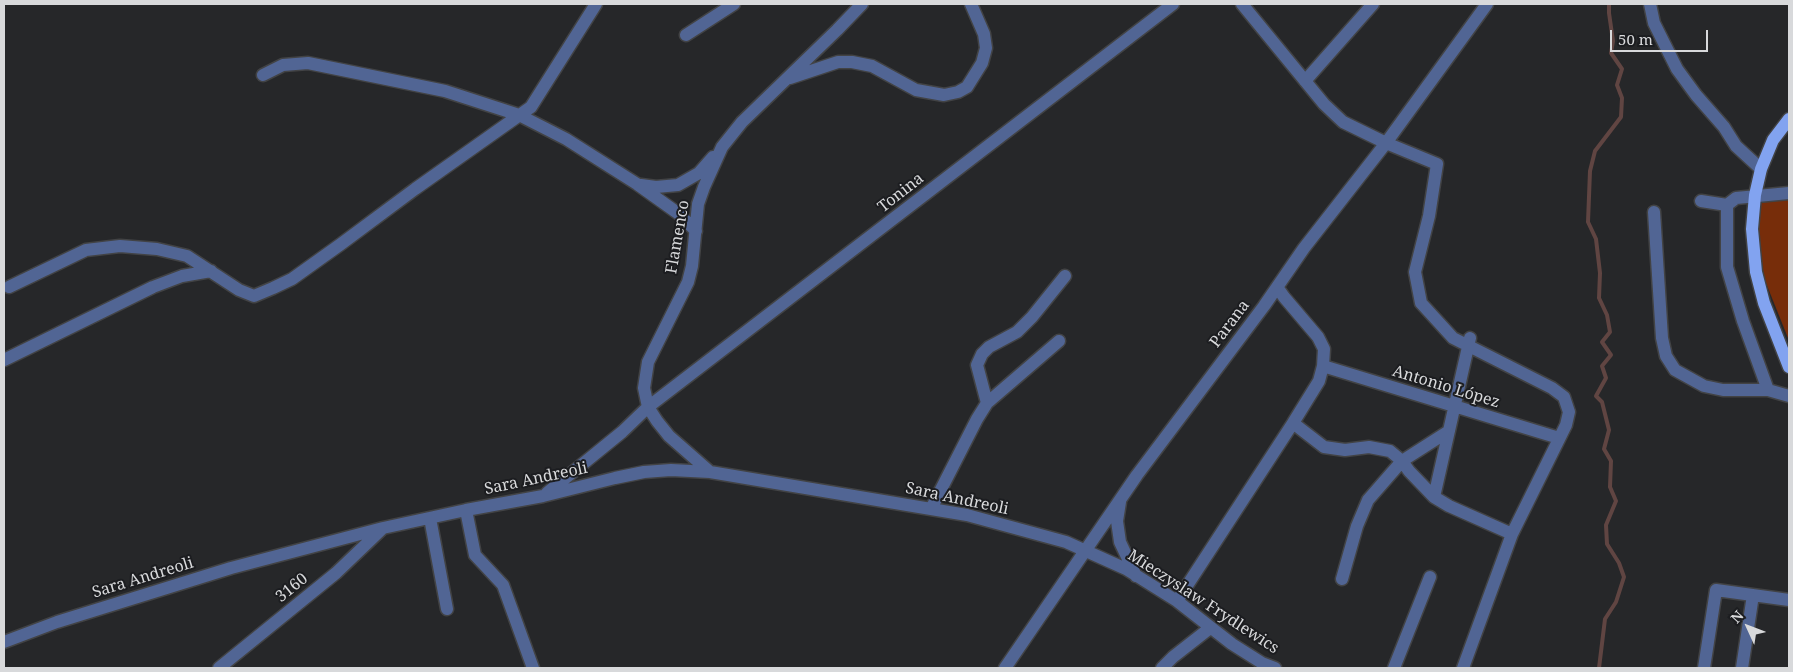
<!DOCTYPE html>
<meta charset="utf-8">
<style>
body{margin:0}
#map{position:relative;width:1793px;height:672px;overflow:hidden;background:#262729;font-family:"Noto Serif",serif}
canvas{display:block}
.frame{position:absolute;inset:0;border:5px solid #d8d9db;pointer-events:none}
.north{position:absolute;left:1723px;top:602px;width:50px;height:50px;-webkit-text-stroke:4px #1c1d20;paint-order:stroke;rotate:313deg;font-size:14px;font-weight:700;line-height:20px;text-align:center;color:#d8d9db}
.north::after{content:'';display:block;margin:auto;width:18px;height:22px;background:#d8d9db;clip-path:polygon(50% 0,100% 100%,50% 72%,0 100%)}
.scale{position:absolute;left:1610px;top:30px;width:98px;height:22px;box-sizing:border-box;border:2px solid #d8d9db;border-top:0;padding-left:6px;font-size:15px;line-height:18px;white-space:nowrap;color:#d8d9db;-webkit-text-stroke:4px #1c1d20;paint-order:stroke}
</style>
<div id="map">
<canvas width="1793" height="672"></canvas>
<div class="frame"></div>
<div class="north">N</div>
<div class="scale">50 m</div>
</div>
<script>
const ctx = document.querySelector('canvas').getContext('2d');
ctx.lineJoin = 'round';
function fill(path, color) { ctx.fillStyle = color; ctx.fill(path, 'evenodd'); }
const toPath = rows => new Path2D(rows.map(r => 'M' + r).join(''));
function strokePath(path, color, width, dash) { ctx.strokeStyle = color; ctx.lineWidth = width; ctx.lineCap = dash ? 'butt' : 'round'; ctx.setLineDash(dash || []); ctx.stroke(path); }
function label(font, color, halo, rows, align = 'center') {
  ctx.font = font + ' "Noto Serif",serif'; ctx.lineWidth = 4; ctx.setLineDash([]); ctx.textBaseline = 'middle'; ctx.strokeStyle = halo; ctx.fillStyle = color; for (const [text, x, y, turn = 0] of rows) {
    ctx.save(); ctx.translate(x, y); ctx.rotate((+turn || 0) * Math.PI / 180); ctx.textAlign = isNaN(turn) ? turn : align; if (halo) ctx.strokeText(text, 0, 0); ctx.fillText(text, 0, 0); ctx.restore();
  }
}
fill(toPath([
 [1789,197,1789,338,1788,338,1764,278,1758,231,1761,201]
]), '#772d0a');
strokePath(toPath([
 [1599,668,1605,619,1616,602,1624,577,1619,563,1607,544,1606,525,1616,501,1610,487,1611,461,1604,449,1609,430,1602,402,1596,396,1606,378,1602,366,1611,355,1602,342,1610,332,1607,315,1599,298,1600,273,1596,239,1588,222,1590,171,1595,151,1621,117,1622,98,1617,85,1622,69,1611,53,1613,41,1609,13,1609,4]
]), '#604542', 4);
const minor = toPath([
 [1242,4,1324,104,1343,122,1386,143,1437,164,1429,216,1415,272,1421,303,1453,338,1552,388,1564,397,1569,412,1566,425,1512,534,1463,668],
 [1650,4,1654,23,1677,69,1696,95,1724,127,1736,146,1761,169],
 [686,35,734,4],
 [263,75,283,65,308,63,445,91,519,115,566,139,637,184,679,214,696,231],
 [790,78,838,62,852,62,872,66,916,90,944,95,958,92,967,87,982,63,986,48,984,34,971,4],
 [1305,81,1373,4],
 [641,185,656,187,678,185,699,173,713,157],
 [1701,201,1727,205,1736,198,1789,193],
 [1727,205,1727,267,1743,321,1768,390],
 [1654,212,1662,338,1666,356,1675,370,1704,386,1723,390,1768,390,1789,396],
 [9,287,86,250,120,246,157,249,187,256,239,290,254,296,273,288,292,279,341,244,415,189,531,107,596,4],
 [4,360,153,287,182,276,211,271],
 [1323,366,1559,438],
 [987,403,977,365,982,354,989,347,1017,332,1032,317,1065,276],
 [1293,423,1324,447,1345,450,1369,447,1390,451,1402,461,1409,471,1434,497,1449,506,1512,534],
 [710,472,669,436,657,421,648,407,644,388,648,362,688,282,692,266,698,204,704,187,722,147,742,122,837,30,862,4],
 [547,493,622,432,648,407,1173,4],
 [1434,497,1470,338],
 [1120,502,1117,521,1120,542,1136,576],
 [931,509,977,419,987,403,1059,341],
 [466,510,475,555,503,585,533,668],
 [430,518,447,609],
 [1342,579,1357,526,1368,500,1402,461,1449,431],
 [1177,601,1293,423,1319,381,1323,366,1324,349,1318,337,1284,297,1277,287],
 [4,642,57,622,231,568,383,528,466,510,543,496,615,478,644,472,671,470,710,472,931,509,967,515,1066,542,1126,569,1177,601,1232,644,1262,663,1275,668],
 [219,668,336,573,383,528],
 [1005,668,1137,475,1264,306,1304,248,1386,143,1487,4],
 [1162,668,1173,657,1210,628],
 [1394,668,1430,577],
 [1704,668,1716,590,1789,600],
 [1742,668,1753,595]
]);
const major = toPath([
 [1789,119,1773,140,1761,169,1755,195,1752,229,1756,272,1764,303,1789,367]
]);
strokePath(minor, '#424345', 15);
strokePath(major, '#424345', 15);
strokePath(minor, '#516594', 12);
strokePath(major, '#82a3f0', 12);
label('16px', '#d8d9db', '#1c1d20', [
 ["Tonina",901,193,-38],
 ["Flamenco",678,237,-80],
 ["Parana",1230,324,-53],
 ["Antonio López",1446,387,17],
 ["Sara Andreoli",536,479,-12],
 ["Sara Andreoli",957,499,12],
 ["Sara Andreoli",143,578,-17],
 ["3160",292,588,-39],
 ["Mieczyslaw Frydlewics",1203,602,33]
]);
</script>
